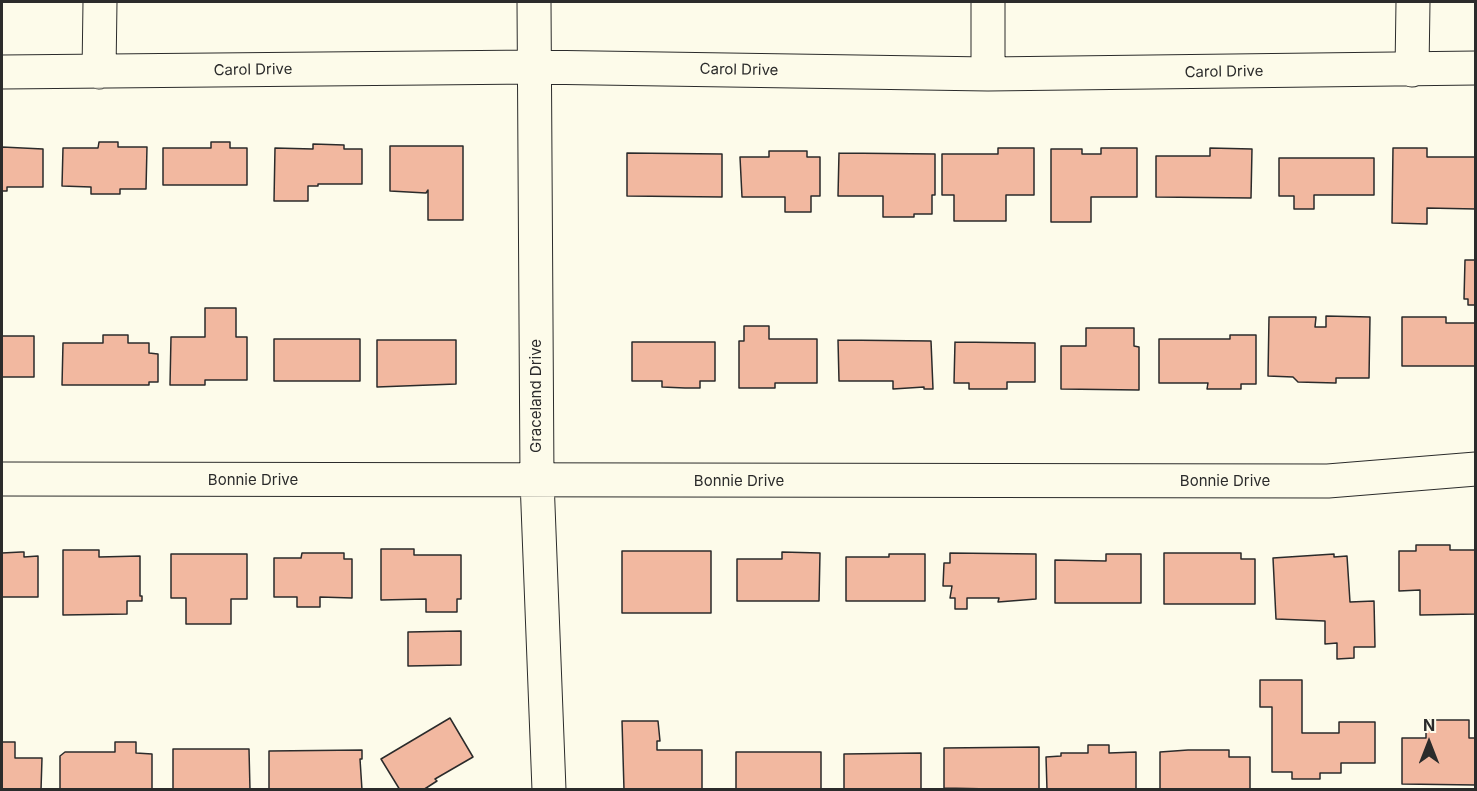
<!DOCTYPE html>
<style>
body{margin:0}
#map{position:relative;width:1477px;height:791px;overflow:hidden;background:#fdfbea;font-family:Inter,sans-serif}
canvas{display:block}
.frame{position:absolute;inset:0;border:3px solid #2b2b2b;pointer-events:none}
.north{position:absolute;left:1399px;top:713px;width:60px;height:60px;-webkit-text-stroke:4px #fdfbea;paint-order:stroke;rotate:0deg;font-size:16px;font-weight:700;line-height:24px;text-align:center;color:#2b2b2b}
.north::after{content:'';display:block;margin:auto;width:21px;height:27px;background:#2b2b2b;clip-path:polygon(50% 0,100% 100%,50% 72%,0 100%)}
</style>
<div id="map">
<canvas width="1477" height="791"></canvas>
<div class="frame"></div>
<div class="north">N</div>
</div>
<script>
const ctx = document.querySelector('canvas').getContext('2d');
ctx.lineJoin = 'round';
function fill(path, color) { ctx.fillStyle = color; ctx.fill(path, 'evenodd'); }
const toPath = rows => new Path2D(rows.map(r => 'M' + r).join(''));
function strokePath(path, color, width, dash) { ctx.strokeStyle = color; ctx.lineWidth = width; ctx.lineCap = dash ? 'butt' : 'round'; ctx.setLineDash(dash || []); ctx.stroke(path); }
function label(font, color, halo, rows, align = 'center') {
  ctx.font = font + ' Inter,sans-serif'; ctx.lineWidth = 4.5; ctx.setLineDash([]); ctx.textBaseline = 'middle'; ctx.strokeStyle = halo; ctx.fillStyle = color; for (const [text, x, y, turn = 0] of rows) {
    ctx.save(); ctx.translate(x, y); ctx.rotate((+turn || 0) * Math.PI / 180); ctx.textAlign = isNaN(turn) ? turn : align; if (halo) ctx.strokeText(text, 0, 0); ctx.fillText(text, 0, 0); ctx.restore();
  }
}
const building = toPath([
 [99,142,118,142,118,147,147,147,146,189,120,189,120,194,91,194,91,187,62,186,63,148,98,148,99,142],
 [211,142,230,142,230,148,247,148,247,185,163,185,163,148,211,148,211,142],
 [313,144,344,145,344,149,362,149,362,184,318,184,318,186,308,186,308,201,274,201,275,148,313,149,313,144],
 [390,146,463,146,463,220,428,220,428,190,426,193,390,191,390,146],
 [2,147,43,149,43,187,7,187,7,191,2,191,2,147],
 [998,148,1034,148,1034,195,1006,195,1006,221,954,221,954,195,942,195,942,154,998,154,998,148],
 [1101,148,1137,148,1137,197,1091,197,1091,222,1051,222,1051,149,1082,149,1082,154,1101,154,1101,148],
 [1210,148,1252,149,1251,198,1156,197,1156,156,1210,156,1210,148],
 [1393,148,1427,148,1427,157,1476,157,1476,209,1427,208,1427,224,1392,223,1393,148],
 [769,151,807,151,807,157,820,157,820,196,811,196,811,212,785,212,785,197,742,197,740,157,769,157,769,151],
 [627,153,722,154,722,197,627,196,627,153],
 [839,153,935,154,935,195,932,195,932,214,914,214,914,217,883,217,883,196,838,196,839,153],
 [1279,158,1374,158,1374,195,1314,195,1314,209,1294,209,1294,196,1279,196,1279,158],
 [1465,260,1476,260,1476,305,1468,305,1468,299,1464,299,1465,260],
 [205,308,236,308,236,337,247,337,247,380,205,380,205,385,170,385,171,337,205,337,205,308],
 [1326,316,1370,317,1369,378,1336,378,1336,383,1298,382,1293,377,1268,376,1269,317,1316,317,1315,327,1326,327,1326,316],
 [1402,317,1446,317,1446,323,1476,323,1476,366,1402,366,1402,317],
 [744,326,769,326,769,339,817,339,817,383,775,383,775,388,739,388,739,341,744,341,744,326],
 [1086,328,1134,328,1134,346,1139,347,1139,390,1061,389,1061,346,1086,346,1086,328],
 [103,335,128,335,128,343,149,343,149,353,158,354,158,382,149,382,149,385,62,385,63,343,103,343,103,335],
 [1230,335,1256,335,1256,384,1241,384,1241,389,1207,389,1208,383,1159,383,1159,339,1230,339,1230,335],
 [2,336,34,336,34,377,2,377,2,336],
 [274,339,360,339,360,381,274,381,274,339],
 [377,340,456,340,456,384,377,387,377,340],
 [838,340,931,341,933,389,924,389,924,387,893,389,893,381,839,381,838,340],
 [632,342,715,342,715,381,700,381,700,388,685,388,662,387,662,381,632,381,632,342],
 [955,342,1035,343,1035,382,1007,382,1007,389,969,389,969,383,954,383,955,342],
 [1416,545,1450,545,1450,550,1476,550,1476,614,1420,615,1420,590,1399,591,1399,551,1416,551,1416,545],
 [381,549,414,549,414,555,461,555,461,599,457,599,457,612,426,612,426,599,381,600,381,549],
 [63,550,99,550,99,557,140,556,140,596,142,596,142,601,127,601,127,614,63,615,63,550],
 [622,551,711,551,711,613,622,613,622,551],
 [21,552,24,552,24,557,38,556,38,597,2,597,2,553,21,552],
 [782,552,820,553,819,601,737,601,737,559,782,559,782,552],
 [302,553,344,553,344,559,352,559,352,598,320,597,320,607,297,607,297,597,274,597,274,558,301,558,302,553],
 [950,553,1036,554,1036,599,998,602,999,598,967,598,967,609,955,609,955,598,950,598,952,586,943,586,944,563,950,563,950,553],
 [1164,553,1241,553,1241,559,1255,559,1255,604,1164,604,1164,553],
 [171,554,247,554,247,599,231,599,231,624,186,624,186,598,171,598,171,554],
 [889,554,925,554,925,601,846,601,846,557,889,557,889,554],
 [1106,554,1141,554,1141,603,1055,603,1055,560,1106,561,1106,554],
 [1334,554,1334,557,1347,556,1350,602,1374,601,1375,647,1354,647,1354,658,1337,659,1337,643,1325,644,1325,621,1276,619,1273,558,1334,554],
 [461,631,461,665,408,666,408,632,461,631],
 [1260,680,1302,680,1302,733,1339,733,1339,722,1375,722,1375,763,1341,763,1341,773,1320,773,1320,779,1292,779,1292,772,1272,772,1272,707,1260,707,1260,680],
 [450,718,473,757,435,779,437,781,423,790,400,790,381,759,450,718],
 [1426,720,1469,720,1469,738,1476,738,1476,785,1402,784,1402,738,1426,738,1426,720],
 [622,721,658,721,660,741,657,741,657,750,702,750,702,790,624,790,622,721],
 [2,742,15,742,15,758,42,758,41,790,2,790,2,742],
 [115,742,136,742,136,753,152,754,152,790,60,790,60,756,65,752,115,752,115,742],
 [1088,745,1109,745,1109,753,1136,752,1136,790,1047,790,1046,757,1061,756,1061,753,1088,753,1088,745],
 [1039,747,1039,790,944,788,944,748,1039,747],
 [173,749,249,749,250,790,173,790,173,749],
 [362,750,362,759,360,759,362,790,269,790,269,751,362,750],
 [1188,750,1229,750,1229,757,1250,757,1250,790,1160,790,1160,752,1188,750],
 [736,752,821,752,821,790,736,789,736,752],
 [921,753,921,790,844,790,844,754,921,753]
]);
fill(building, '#f2b8a0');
strokePath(building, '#2b2b2b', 1.5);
const minor = toPath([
 [534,2,537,480,549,790],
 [1412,70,1413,2],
 [2,72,533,67,988,74,1476,68],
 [99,72,100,2],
 [988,74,988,2],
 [2,479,1328,481,1476,469]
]);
strokePath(minor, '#2b2b2b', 35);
strokePath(minor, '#fdfbea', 33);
label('15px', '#2b2b2b', '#fdfbea', [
 ["Carol Drive",253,70,-1],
 ["Carol Drive",739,70,1],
 ["Carol Drive",1224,72,-1],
 ["Graceland Drive",536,396,-90],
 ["Bonnie Drive",253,480],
 ["Bonnie Drive",739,481],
 ["Bonnie Drive",1225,481]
]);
</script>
